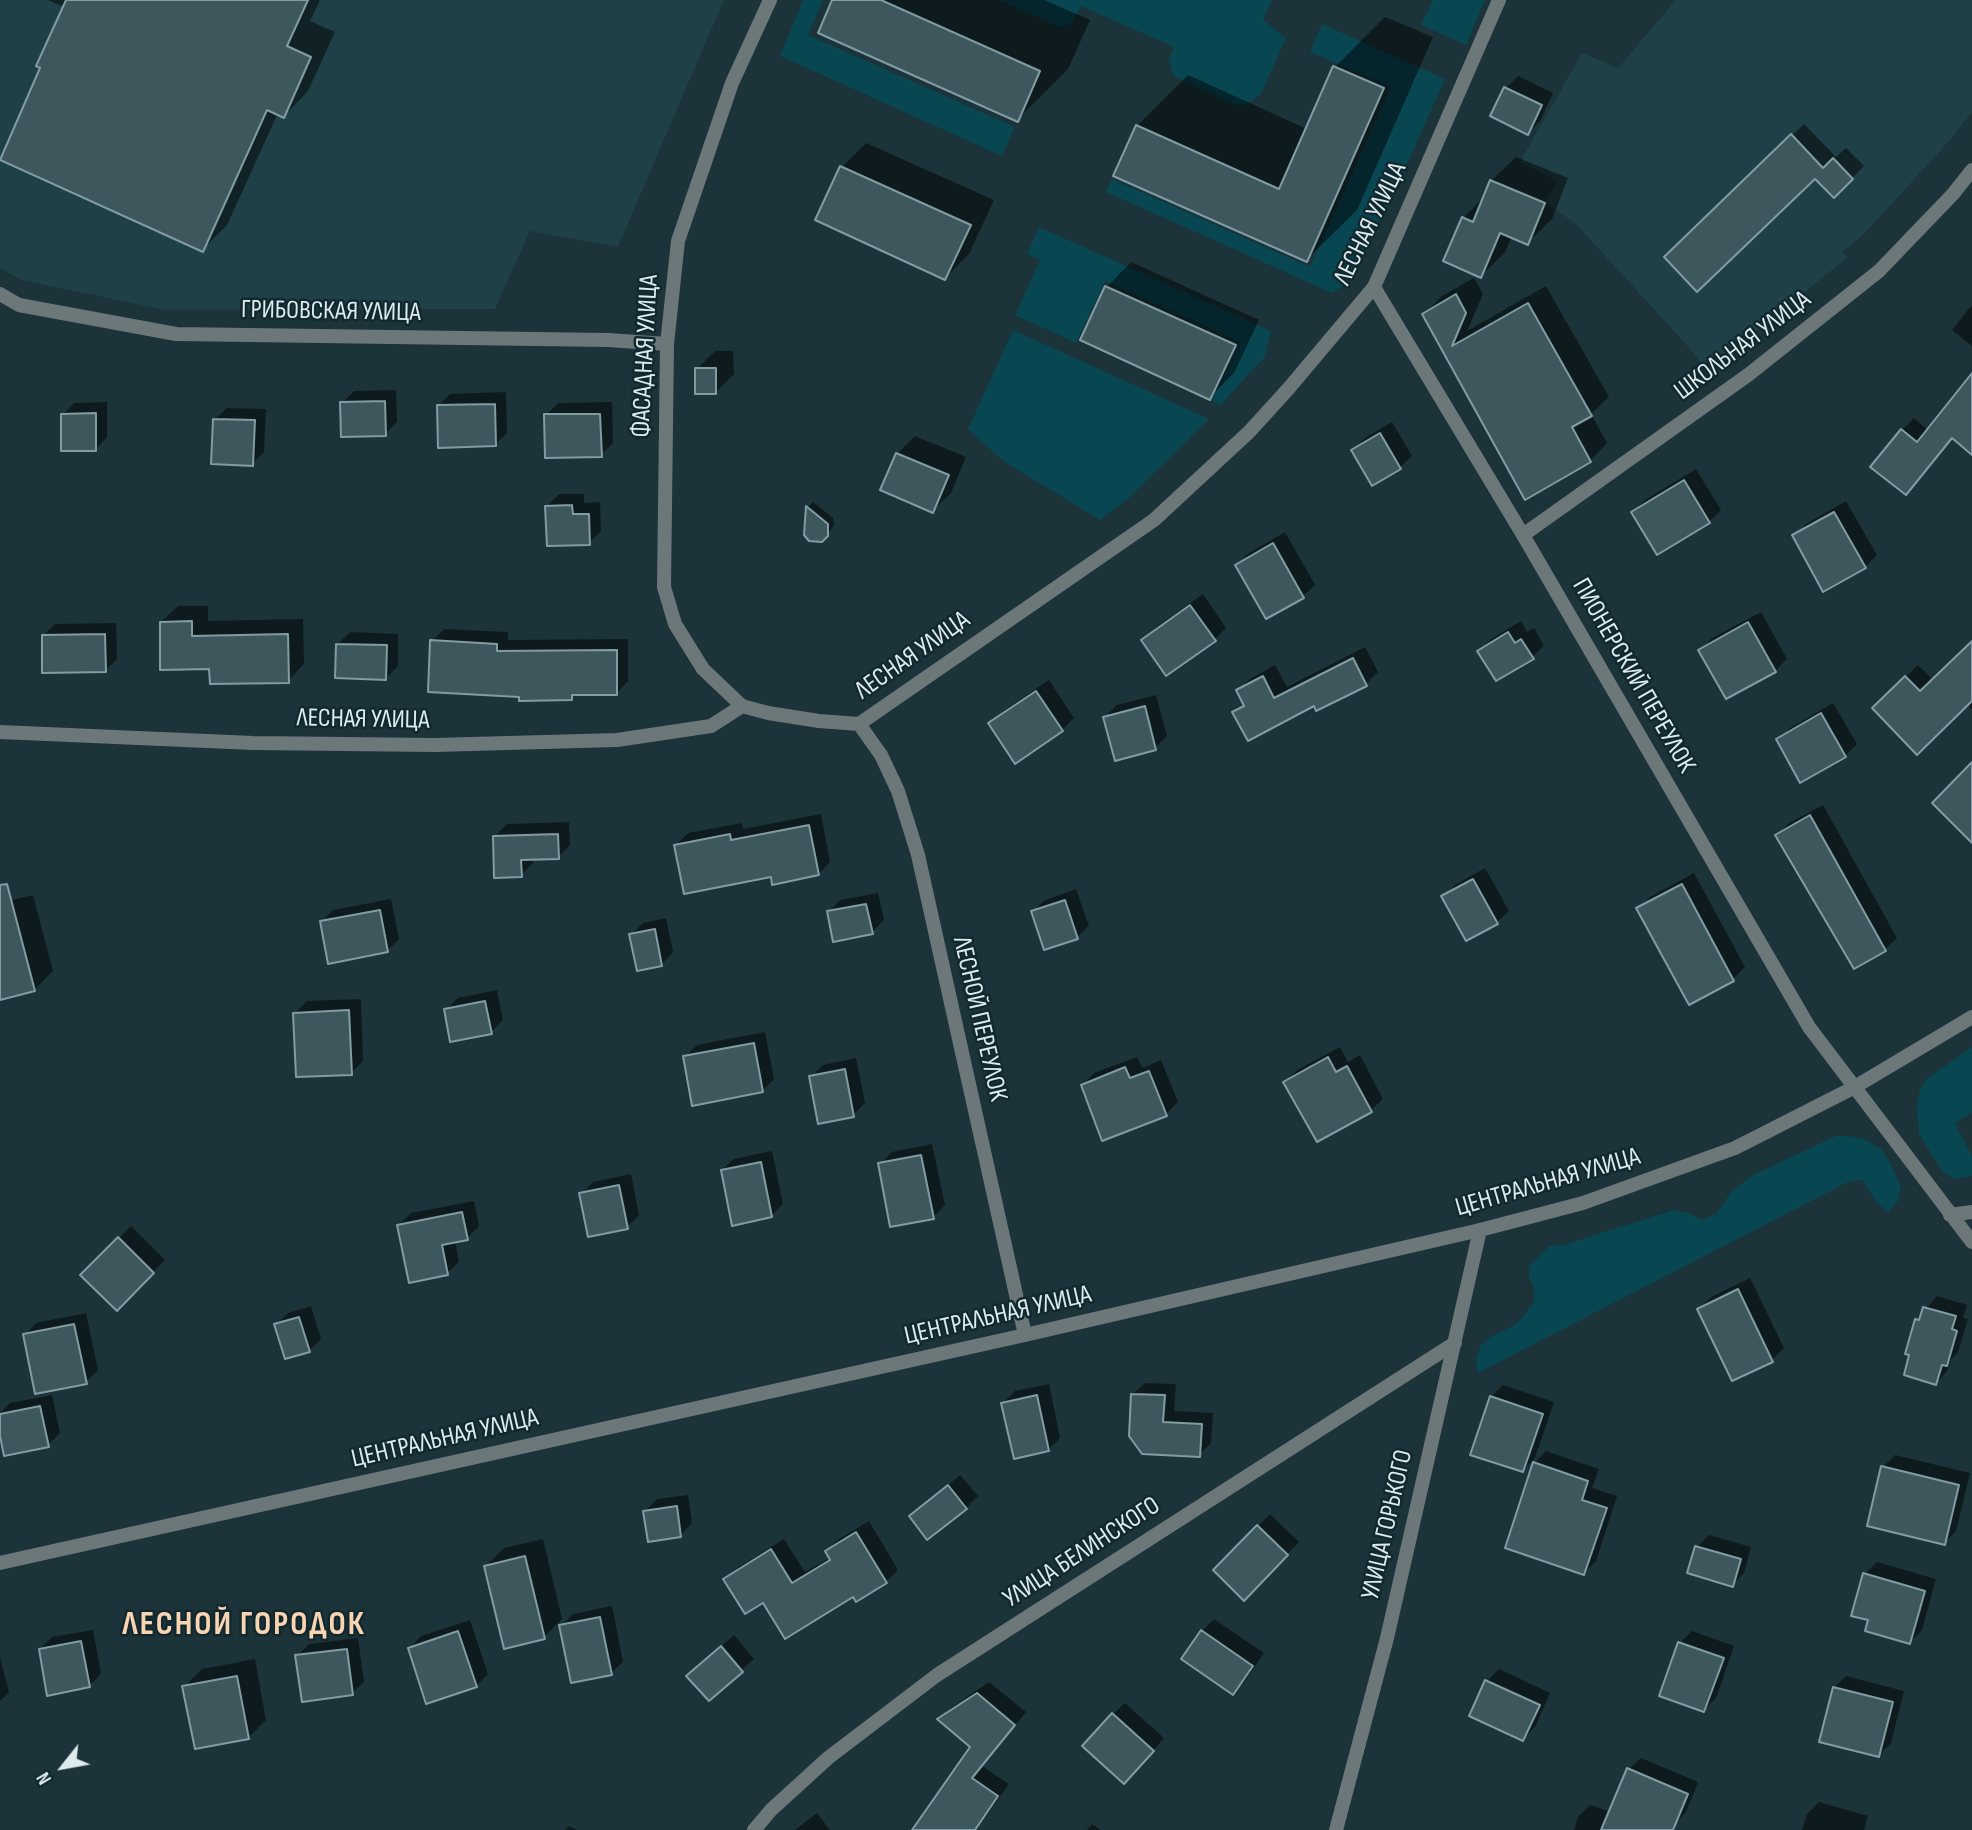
<!DOCTYPE html>
<meta charset="utf-8">
<style>
body{margin:0}
#map{position:relative;width:1972px;height:1830px;overflow:hidden;background:#1b3339;font-family:"Sofia Sans Condensed",sans-serif}
canvas{display:block}
.north{position:absolute;left:28px;top:1732px;width:70px;height:70px;-webkit-text-stroke:5px #11292e;paint-order:stroke;rotate:239deg;font-size:19px;font-weight:700;line-height:28px;text-align:center;color:#ddebef}
.north::after{content:'';display:block;margin:auto;width:24px;height:32px;background:#ddebef;clip-path:polygon(50% 0,100% 100%,50% 72%,0 100%)}
</style>
<div id="map">
<canvas width="1972" height="1830"></canvas>
<div class="north">N</div>
</div>
<script>
const ctx = document.querySelector('canvas').getContext('2d');
ctx.lineJoin = 'round';
function fill(path, color) { ctx.fillStyle = color; ctx.fill(path, 'evenodd'); }
const toPath = rows => new Path2D(rows.map(r => 'M' + r).join(''));
function strokePath(path, color, width, dash) { ctx.strokeStyle = color; ctx.lineWidth = width; ctx.lineCap = dash ? 'butt' : 'round'; ctx.setLineDash(dash || []); ctx.stroke(path); }
function label(font, color, halo, rows, align = 'center') {
  ctx.font = font + ' "Sofia Sans Condensed",sans-serif'; ctx.lineWidth = 5; ctx.setLineDash([]); ctx.textBaseline = 'middle'; ctx.strokeStyle = halo; ctx.fillStyle = color; for (const [text, x, y, turn = 0] of rows) {
    ctx.save(); ctx.translate(x, y); ctx.rotate((+turn || 0) * Math.PI / 180); ctx.textAlign = isNaN(turn) ? turn : align; if (halo) ctx.strokeText(text, 0, 0); ctx.fillText(text, 0, 0); ctx.restore();
  }
}
fill(toPath([
 [0,0,724,0,618,247,530,231,495,309,166,310,21,280,0,268],
 [1676,0,1972,0,1972,112,1951,139,1864,234,1843,251,1847,258,1707,370,1684,342,1575,223,1545,203,1557,181,1520,162,1582,53,1618,68]
]), '#1f4047');
fill(toPath([
 [803,0,823,0,808,35,1015,127,1002,156,780,56],
 [999,0,1272,0,1263,20,1286,38,1261,94,1246,105,1235,105,1173,76,1169,58,1174,47,1081,6,1071,24,1059,27],
 [1433,0,1485,0,1466,45,1421,25],
 [1322,24,1445,79,1393,196,1343,286,1332,293,1106,192,1112,179,1310,267,1391,87,1310,52],
 [1039,227,1271,331,1265,357,1220,405,1212,401,1240,342,1105,281,1076,343,1015,315,1040,260,1027,254],
 [1013,330,1209,419,1129,498,1100,520,1003,461,968,429],
 [1972,1047,1972,1113,1955,1123,1972,1156,1972,1176,1954,1179,1942,1171,1919,1134,1917,1106,1919,1093,1926,1079],
 [1836,1136,1850,1136,1864,1139,1881,1149,1889,1161,1901,1186,1898,1201,1888,1212,1877,1203,1862,1180,1848,1182,1478,1373,1476,1359,1481,1345,1491,1337,1516,1324,1534,1303,1534,1289,1529,1277,1530,1265,1549,1246,1563,1245,1674,1210,1688,1213,1702,1220,1716,1214,1731,1192,1753,1175]
]), '#084652');
fill(toPath([
 [48,0,320,0,310,21,335,32,308,91,284,116,278,113,227,225,203,249,42,67,64,7],
 [834,0,1044,0,1090,20,1068,69,1017,120],
 [1385,17,1433,37,1357,210,1306,260,1137,126,1188,75,1307,129,1335,67],
 [1518,76,1553,93,1540,121,1528,133,1506,88],
 [1804,124,1836,157,1846,148,1864,166,1834,196,1815,176,1666,257],
 [866,143,994,200,969,254,945,278,842,167],
 [1516,157,1568,178,1552,219,1527,243,1512,236,1505,252,1481,276,1463,218,1485,196,1491,181],
 [1131,262,1259,320,1234,373,1209,398,1083,339,1107,287],
 [1474,278,1483,294,1467,331,1546,286,1609,397,1591,414,1607,443,1590,461,1526,497,1424,314,1442,296],
 [1972,305,1972,346,1952,330],
 [715,351,733,351,734,374,716,392,697,369],
 [1972,376,1972,450,1953,437,1905,493,1902,430,1914,418,1928,430],
 [396,390,397,422,385,434,342,403,354,391],
 [506,392,507,433,495,445,438,406,450,394],
 [107,402,107,437,96,449,62,415,74,403],
 [612,402,613,443,601,455,546,415,558,403],
 [227,408,266,409,264,452,252,464,215,419],
 [1392,422,1412,456,1400,467,1373,484,1353,450,1365,438],
 [915,436,966,457,951,493,932,511,897,454],
 [1696,469,1721,510,1709,522,1633,512,1645,500],
 [559,494,584,494,584,503,600,502,601,531,589,543,547,506],
 [1846,501,1877,555,1865,567,1794,536,1806,524],
 [813,502,833,518,834,525,825,538,806,534,808,507],
 [1285,532,1315,585,1303,596,1267,617,1237,565,1249,553],
 [1203,594,1226,628,1215,639,1143,640,1155,628],
 [178,606,208,606,208,621,303,619,304,664,288,681,211,668,161,622],
 [1761,612,1787,659,1775,671,1701,650,1712,638],
 [1521,621,1527,632,1534,628,1544,646,1532,657,1479,651,1491,639],
 [116,623,117,659,105,671,43,636,55,624],
 [444,629,508,632,508,640,628,639,628,681,617,693,576,693,571,699,521,695,432,641],
 [350,632,398,634,398,666,386,678,338,644],
 [1972,643,1972,710,1967,704,1874,708,1918,665,1933,680],
 [1365,647,1378,672,1366,684,1314,704,1235,713,1245,703,1238,690,1250,679,1275,665,1287,687],
 [1049,680,1074,718,1062,730,1015,761,990,723,1002,712],
 [1156,695,1167,736,1155,748,1105,717,1117,705],
 [1833,703,1857,744,1845,756,1778,740,1790,728],
 [1823,805,1897,938,1885,949,1777,835,1789,823],
 [821,814,830,862,819,874,772,875,676,845,688,833,742,823,743,829],
 [569,822,570,845,558,857,533,858,533,863,521,875,495,836,507,824],
 [1485,868,1509,911,1497,922,1444,897,1455,885],
 [1694,873,1745,967,1733,979,1690,1003,1639,909,1650,897],
 [1076,889,1089,926,1077,937,1033,911,1045,900],
 [878,893,884,920,872,932,829,912,840,900],
 [33,895,53,971,35,989,0,998,0,903],
 [391,899,399,939,387,951,321,922,333,910],
 [666,918,673,952,662,964,631,935,643,923],
 [497,990,503,1020,491,1032,446,1010,458,998],
 [361,999,363,1061,351,1073,295,1013,307,1001],
 [765,1032,774,1079,762,1091,685,1057,697,1045],
 [1340,1047,1348,1062,1360,1055,1383,1099,1371,1110,1317,1140,1285,1082,1297,1070],
 [1137,1057,1142,1068,1161,1060,1178,1102,1166,1114,1083,1085,1094,1073],
 [856,1058,865,1103,853,1115,811,1077,823,1065],
 [932,1144,945,1205,933,1217,880,1164,892,1152],
 [772,1151,783,1204,771,1216,722,1170,734,1159],
 [631,1174,639,1215,627,1227,581,1194,593,1182],
 [474,1201,479,1226,467,1238,455,1240,459,1262,447,1273,399,1225,411,1213],
 [131,1226,165,1260,117,1309,83,1275],
 [1750,1278,1784,1348,1772,1360,1699,1309,1711,1297],
 [1937,1296,1967,1305,1963,1318,1968,1319,1958,1352,1951,1359,1947,1371,1936,1383,1917,1320],
 [311,1306,321,1339,309,1351,276,1325,288,1313],
 [86,1313,98,1370,86,1382,25,1335,36,1323],
 [1145,1383,1176,1384,1174,1411,1213,1413,1211,1443,1199,1455,1133,1394],
 [1049,1384,1060,1438,1048,1450,1003,1403,1015,1391],
 [1503,1385,1554,1402,1535,1458,1523,1470,1491,1397],
 [52,1395,60,1433,48,1445,0,1427,0,1413,10,1403],
 [1546,1451,1599,1469,1592,1488,1617,1496,1596,1561,1584,1573,1535,1463],
 [1895,1455,1970,1473,1956,1531,1944,1543,1883,1467],
 [960,1475,978,1496,966,1508,911,1516],
 [688,1495,692,1523,681,1535,645,1511,657,1499],
 [1270,1514,1299,1542,1244,1598,1215,1570],
 [869,1521,898,1570,886,1582,853,1595,764,1601,725,1579,737,1568,784,1539,805,1572,831,1557,827,1551,839,1539],
 [1709,1535,1751,1547,1744,1573,1732,1585,1697,1547],
 [543,1539,562,1619,544,1637,485,1567,504,1548],
 [1877,1562,1936,1579,1922,1630,1910,1642,1870,1619,1865,1574],
 [612,1606,623,1662,611,1673,561,1626,573,1614],
 [1214,1619,1264,1653,1245,1681,1233,1693,1183,1659,1202,1631],
 [470,1620,488,1674,476,1686,410,1648,421,1636],
 [93,1630,101,1674,89,1686,40,1649,52,1637],
 [1692,1631,1734,1646,1716,1698,1704,1710,1680,1643],
 [734,1635,754,1659,709,1699,701,1664],
 [358,1638,364,1682,352,1693,297,1656,309,1644],
 [0,1657,9,1692,0,1701],
 [255,1659,266,1720,248,1738,184,1687,202,1669],
 [1499,1669,1550,1693,1535,1727,1523,1739,1471,1715,1487,1681],
 [1846,1676,1904,1691,1891,1743,1879,1755,1834,1688],
 [989,1682,1026,1712,982,1766,1009,1784,976,1830,914,1830,972,1746,939,1719,951,1708],
 [1125,1703,1164,1738,1136,1770,1113,1714],
 [1641,1758,1698,1782,1686,1812,1674,1824,1629,1769],
 [1819,1802,1868,1816,1864,1830,1802,1830,1807,1814],
 [1590,1805,1631,1818,1627,1830,1574,1830,1578,1817],
 [817,1813,830,1830,795,1830],
 [1092,1824,1101,1830,1087,1830],
 [569,1826,577,1830,565,1830]
]), '#0007');
const building = toPath([
 [66,0,308,0,287,46,311,57,284,118,267,110,203,252,0,160,40,68,36,66,66,0],
 [832,0,881,0,1040,71,1018,122,818,33,832,0],
 [1333,66,1384,88,1307,262,1113,176,1136,125,1279,189,1333,66],
 [1504,87,1542,105,1528,135,1490,116,1504,87],
 [1791,134,1823,168,1833,158,1853,179,1834,198,1815,179,1697,292,1664,257,1791,134],
 [840,166,971,225,945,280,815,220,840,166],
 [1490,180,1545,203,1528,245,1500,233,1481,278,1443,261,1462,217,1473,222,1490,180],
 [1105,286,1236,345,1210,400,1080,340,1105,286],
 [1456,294,1466,313,1452,346,1528,303,1592,416,1572,427,1591,462,1525,500,1422,314,1456,294],
 [695,368,716,368,716,394,695,394,695,368],
 [1972,373,1972,455,1952,438,1906,495,1870,467,1901,429,1917,442,1972,373],
 [385,401,386,436,341,437,340,402,385,401],
 [495,404,496,446,438,448,437,405,495,404],
 [96,413,96,451,61,451,61,414,96,413],
 [544,414,600,414,602,457,545,458,544,414],
 [213,419,255,420,253,466,211,464,213,419],
 [1380,433,1401,469,1372,486,1351,450,1380,433],
 [896,453,949,475,933,513,880,490,896,453],
 [1684,480,1710,523,1657,555,1631,512,1684,480],
 [572,505,573,514,589,514,590,545,547,546,545,506,572,505],
 [806,506,828,524,828,536,822,542,809,541,804,535,806,506],
 [1834,512,1866,568,1823,592,1792,535,1834,512],
 [1273,543,1304,598,1266,619,1235,565,1273,543],
 [1190,605,1216,641,1166,676,1141,640,1190,605],
 [192,621,192,636,288,634,289,683,210,684,209,669,160,670,160,622,192,621],
 [1748,622,1776,672,1726,699,1698,650,1748,622],
 [1508,632,1515,643,1521,639,1534,659,1496,681,1477,651,1508,632],
 [105,634,106,672,42,673,42,635,105,634],
 [430,640,497,644,497,651,617,650,617,695,572,695,572,700,519,701,519,697,428,692,430,640],
 [1972,641,1972,701,1917,755,1872,708,1905,676,1920,691,1972,641],
 [336,644,387,645,386,680,335,678,336,644],
 [1353,658,1367,686,1316,711,1314,706,1248,741,1232,712,1244,706,1236,690,1263,676,1274,698,1353,658],
 [1036,691,1063,731,1015,764,988,723,1036,691],
 [1145,706,1156,750,1115,761,1103,717,1145,706],
 [1821,713,1846,757,1800,783,1776,739,1821,713],
 [1972,762,1972,843,1932,803,1972,762],
 [1810,815,1886,951,1854,969,1775,835,1810,815],
 [809,825,819,875,772,885,771,877,684,894,674,845,730,834,731,840,809,825],
 [558,834,559,859,521,860,522,877,494,878,493,836,558,834],
 [1473,879,1498,924,1466,941,1441,896,1473,879],
 [7,884,35,991,0,1000,0,885,7,884],
 [1682,884,1734,981,1689,1005,1636,908,1682,884],
 [1065,900,1078,939,1044,950,1031,911,1065,900],
 [866,904,873,934,833,942,827,911,866,904],
 [380,910,388,952,328,964,320,921,380,910],
 [655,929,662,966,637,971,629,934,655,929],
 [485,1001,492,1034,450,1042,444,1009,485,1001],
 [349,1010,352,1075,296,1077,293,1013,349,1010],
 [754,1043,763,1092,692,1106,683,1056,754,1043],
 [1328,1057,1336,1072,1347,1066,1372,1112,1317,1142,1283,1082,1328,1057],
 [1125,1067,1130,1078,1149,1071,1167,1116,1102,1141,1081,1085,1125,1067],
 [845,1069,854,1117,818,1124,809,1076,845,1069],
 [921,1155,934,1219,890,1227,878,1163,921,1155],
 [761,1162,772,1217,732,1226,721,1170,761,1162],
 [619,1185,628,1229,588,1237,579,1193,619,1185],
 [462,1212,468,1240,442,1245,448,1275,409,1283,397,1225,462,1212],
 [118,1237,154,1273,117,1311,80,1275,118,1237],
 [1738,1289,1773,1362,1732,1381,1697,1309,1738,1289],
 [1923,1307,1956,1316,1952,1329,1957,1331,1947,1366,1942,1365,1936,1385,1904,1375,1909,1355,1905,1354,1915,1319,1919,1320,1923,1307],
 [299,1317,310,1352,285,1359,274,1324,299,1317],
 [74,1324,87,1384,35,1394,23,1334,74,1324],
 [1131,1394,1165,1395,1163,1422,1202,1424,1200,1457,1142,1454,1129,1436,1131,1394],
 [1037,1395,1049,1451,1014,1459,1001,1403,1037,1395],
 [1490,1396,1543,1414,1523,1472,1470,1455,1490,1396],
 [40,1406,49,1447,4,1456,0,1436,0,1414,40,1406],
 [1533,1462,1588,1481,1582,1500,1607,1508,1584,1575,1505,1548,1533,1462],
 [1881,1466,1959,1485,1945,1545,1867,1526,1881,1466],
 [948,1485,967,1509,927,1540,909,1516,948,1485],
 [677,1506,681,1537,648,1542,643,1511,677,1506],
 [1257,1525,1288,1555,1244,1601,1213,1570,1257,1525],
 [856,1532,887,1583,856,1602,853,1597,785,1639,763,1603,745,1614,723,1579,771,1549,792,1583,830,1560,825,1551,856,1532],
 [1695,1546,1741,1559,1733,1587,1687,1573,1695,1546],
 [525,1556,545,1639,504,1649,484,1566,525,1556],
 [1863,1573,1925,1591,1910,1644,1865,1631,1868,1620,1851,1616,1863,1573],
 [600,1617,612,1675,571,1683,559,1625,600,1617],
 [1201,1630,1253,1666,1233,1695,1181,1659,1201,1630],
 [458,1631,477,1687,426,1704,408,1648,458,1631],
 [81,1641,90,1687,47,1696,39,1649,81,1641],
 [1678,1642,1724,1658,1704,1712,1659,1696,1678,1642],
 [721,1646,743,1672,709,1701,686,1676,721,1646],
 [347,1649,353,1695,302,1702,295,1655,347,1649],
 [237,1676,249,1739,195,1749,182,1686,237,1676],
 [1485,1680,1540,1705,1523,1741,1469,1716,1485,1680],
 [1833,1687,1893,1702,1879,1757,1819,1742,1833,1687],
 [977,1693,1015,1725,972,1778,998,1796,975,1830,912,1830,970,1747,937,1719,977,1693],
 [1112,1713,1154,1751,1124,1784,1082,1746,1112,1713],
 [1627,1768,1688,1794,1673,1830,1601,1830,1627,1768]
]);
fill(building, '#3e575d');
strokePath(building, '#819ca3', 2);
strokePath(toPath([
 [1374,287,1523,535,1809,1027,1972,1242],
 [0,294,19,305,176,334,608,340,667,344],
 [1523,535,1748,375,1879,271,1953,194,1972,170],
 [742,706,703,669,675,624,664,587,667,344,678,241,732,83,770,0],
 [859,724,881,755,898,791,918,855,1025,1335],
 [0,732,253,743,435,745,617,740,711,726,742,706,768,713,819,721,859,724,1154,520,1249,432,1289,388,1374,287,1499,0],
 [1950,1215,1972,1212],
 [754,1830,771,1810,828,1758,937,1675,1455,1343],
 [1336,1830,1387,1638,1480,1230]
]), '#6c777a', 14);
strokePath(toPath([
 [0,1563,1025,1335,1480,1230,1583,1203,1735,1148,1853,1088,1972,1017]
]), '#6c777a', 14);
label('26px', '#ddebef', '#11292e', [
 ["ЛЕСНАЯ УЛИЦА",1371,224,-64],
 ["ГРИБОВСКАЯ УЛИЦА",331,312,1],
 ["ШКОЛЬНАЯ УЛИЦА",1743,346,-37],
 ["ФАСАДНАЯ УЛИЦА",646,356,-87],
 ["ЛЕСНАЯ УЛИЦА",913,656,-35],
 ["ПИОНЕРСКИЙ ПЕРЕУЛОК",1633,676,60],
 ["ЛЕСНАЯ УЛИЦА",363,720,1],
 ["ЛЕСНОЙ ПЕРЕУЛОК",979,1019,77],
 ["ЦЕНТРАЛЬНАЯ УЛИЦА",1548,1183,-16],
 ["ЦЕНТРАЛЬНАЯ УЛИЦА",998,1316,-13],
 ["ЦЕНТРАЛЬНАЯ УЛИЦА",445,1439,-13],
 ["УЛИЦА ГОРЬКОГО",1388,1525,-77],
 ["УЛИЦА БЕЛИНСКОГО",1082,1553,-33]
]);
ctx.letterSpacing = '2px';
label('bold 33px', '#f8d4b3', '#11292e', [
 ["ЛЕСНОЙ ГОРОДОК",244,1626]
]);
ctx.letterSpacing = '0px';
</script>
